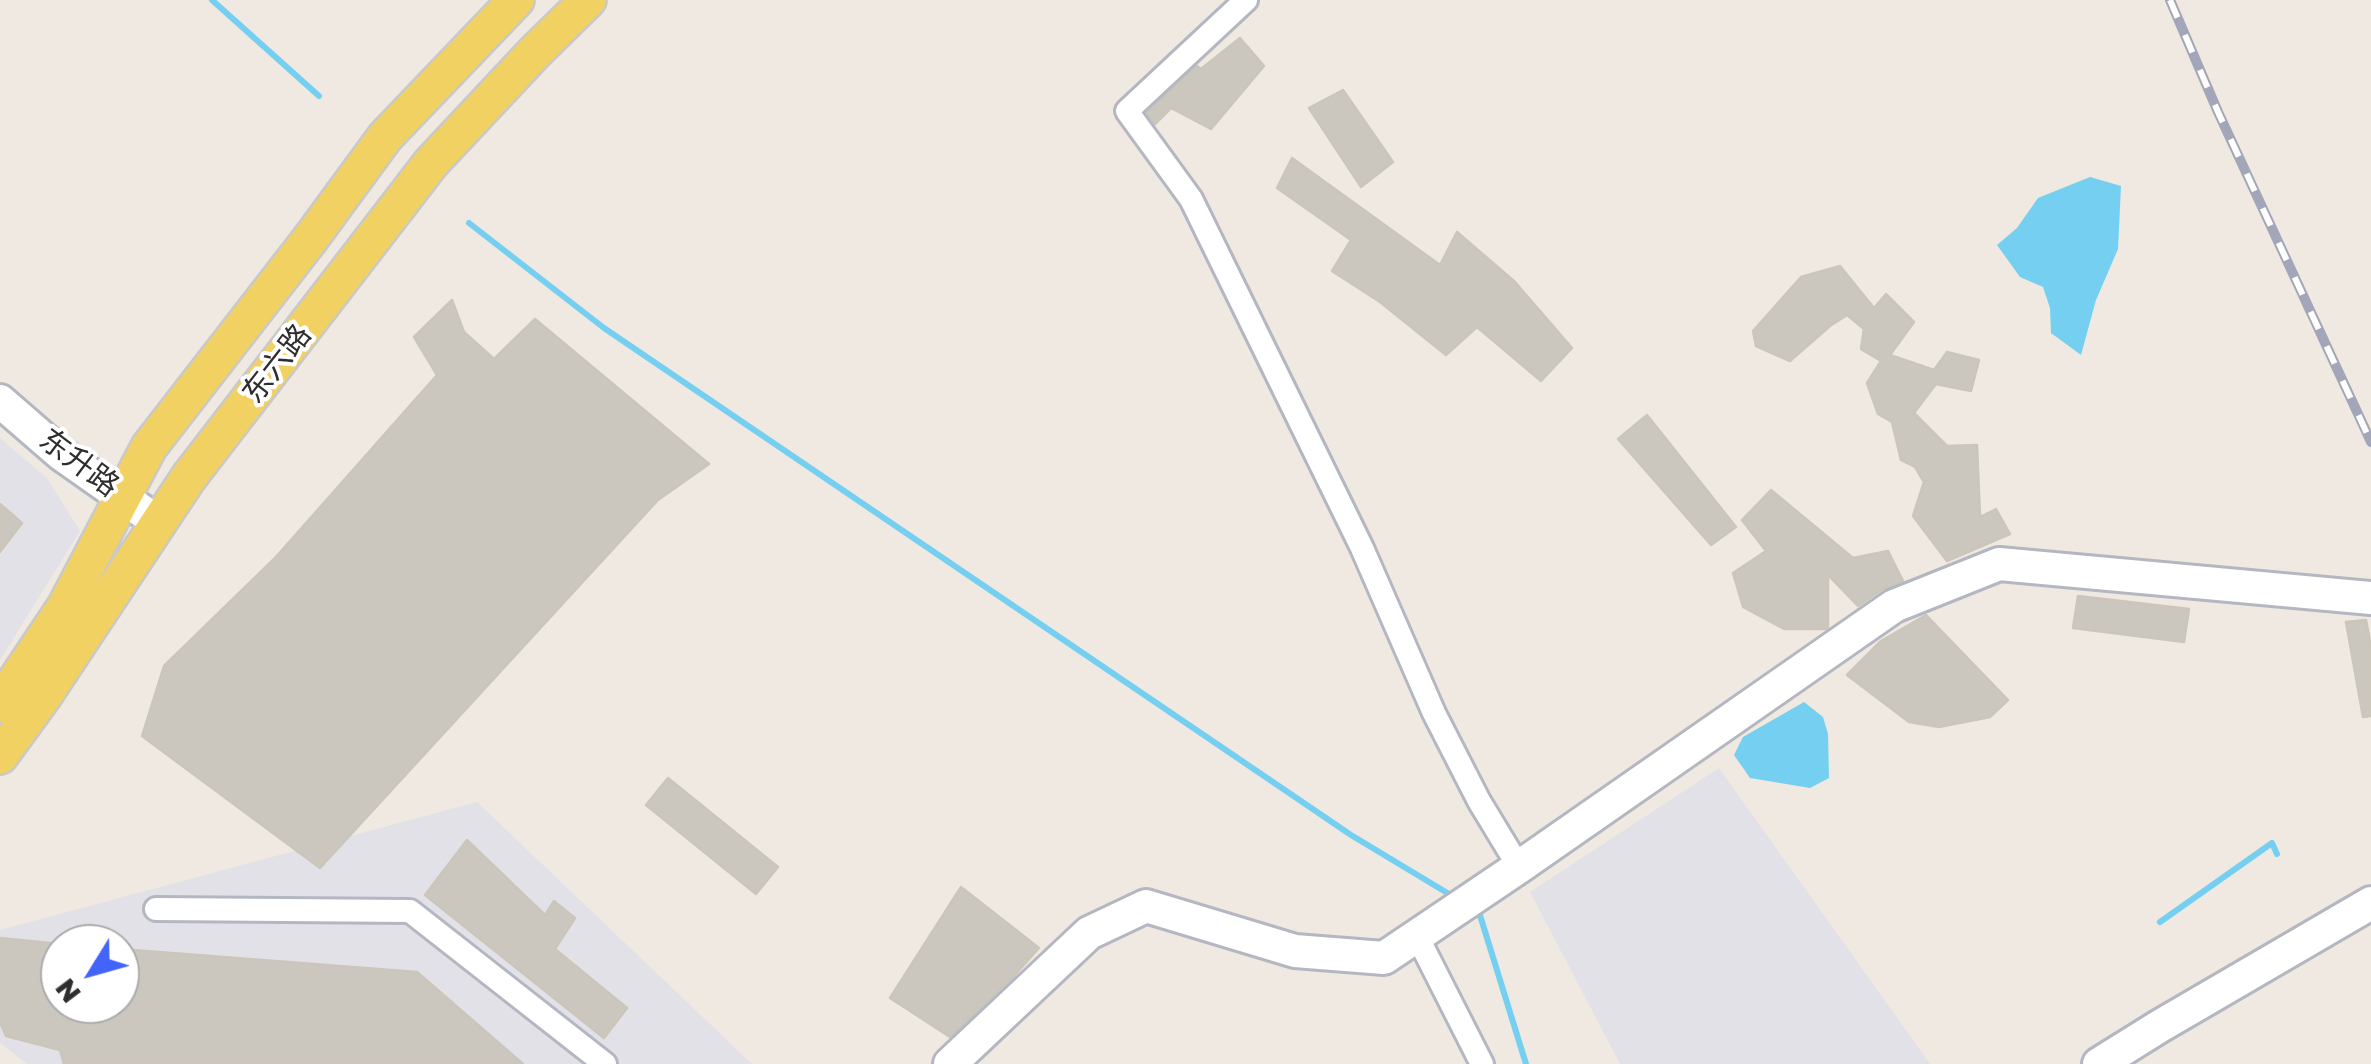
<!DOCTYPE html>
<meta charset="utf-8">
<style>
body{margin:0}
#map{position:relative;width:2371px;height:1064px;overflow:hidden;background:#efe9e1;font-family:"Golos Text",sans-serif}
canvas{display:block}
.north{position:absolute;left:40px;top:924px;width:100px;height:100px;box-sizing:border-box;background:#fff;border:2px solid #ababab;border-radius:50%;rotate:233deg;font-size:28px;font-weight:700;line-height:40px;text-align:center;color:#2e2e2e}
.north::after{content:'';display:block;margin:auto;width:35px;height:45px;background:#4264fb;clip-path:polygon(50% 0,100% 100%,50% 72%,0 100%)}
</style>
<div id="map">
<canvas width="2371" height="1064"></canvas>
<div class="north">N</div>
</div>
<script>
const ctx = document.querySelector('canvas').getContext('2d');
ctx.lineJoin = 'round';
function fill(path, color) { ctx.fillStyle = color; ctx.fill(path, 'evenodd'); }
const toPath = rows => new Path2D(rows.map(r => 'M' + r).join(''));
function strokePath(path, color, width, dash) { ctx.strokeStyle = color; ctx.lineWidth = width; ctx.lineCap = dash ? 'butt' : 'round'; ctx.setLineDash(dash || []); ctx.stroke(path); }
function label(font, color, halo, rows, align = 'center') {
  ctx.font = font + ' "Golos Text","Noto Sans SC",sans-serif'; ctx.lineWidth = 8; ctx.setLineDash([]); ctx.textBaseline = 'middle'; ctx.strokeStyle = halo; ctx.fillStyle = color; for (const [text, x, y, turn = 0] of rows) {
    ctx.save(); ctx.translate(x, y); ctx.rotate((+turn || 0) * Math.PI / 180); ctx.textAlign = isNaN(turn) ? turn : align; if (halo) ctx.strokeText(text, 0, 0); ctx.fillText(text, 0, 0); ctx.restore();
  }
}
fill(toPath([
 [0,438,47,478,80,531,0,660],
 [1719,768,1930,1064,1620,1064,1530,892],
 [477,802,752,1064,27,1064,0,1043,0,930],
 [60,944,120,944,120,1004,60,1004]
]), '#e3e1e8');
fill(toPath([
 [2090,177,2121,186,2118,249,2096,300,2081,355,2051,333,2050,308,2043,287,2020,277,1997,245,2017,228,2038,198],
 [1804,702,1823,717,1828,734,1829,778,1810,788,1750,778,1734,755,1743,737]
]), '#75cff0');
strokePath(toPath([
 [212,0,319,96],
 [469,223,604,328,1351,835,1454,897],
 [1473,908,1479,912,1526,1064],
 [2160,922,2272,843,2277,854]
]), '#75cff0', 6);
const building = toPath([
 [1240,38,1264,66,1211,129,1171,108,1155,124,1147,113,1197,66,1201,69,1240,38],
 [1343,90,1393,162,1361,187,1309,108,1343,90],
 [1292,158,1440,265,1457,232,1515,282,1572,348,1541,381,1477,327,1446,355,1380,302,1332,271,1351,240,1277,188,1292,158],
 [1840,266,1874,308,1886,294,1914,322,1890,355,1934,370,1947,352,1979,360,1971,391,1936,384,1914,413,1947,446,1977,445,1980,517,1996,509,2010,534,1947,561,1913,516,1924,482,1915,467,1901,460,1892,422,1878,414,1867,383,1881,361,1861,349,1864,329,1847,315,1830,326,1790,361,1756,346,1753,331,1801,277,1840,266],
 [452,300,464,332,494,359,535,319,709,464,658,500,320,868,142,736,164,666,275,558,437,375,414,337,452,300],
 [1647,415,1736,527,1711,545,1618,439,1647,415],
 [1771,490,1853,558,1888,551,1903,581,1883,589,1858,606,1828,575,1828,627,1826,629,1784,629,1743,607,1733,573,1766,551,1742,520,1771,490],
 [0,504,22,523,0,552,0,504],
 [2078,596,2189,609,2184,642,2073,628,2078,596],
 [1926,615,2008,700,1990,717,1939,727,1909,722,1847,675,1881,641,1926,615],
 [2366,620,2371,647,2371,716,2363,717,2346,622,2366,620],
 [668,778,778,867,756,894,646,805,668,778],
 [467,840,545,915,554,901,575,918,555,949,627,1008,604,1038,425,895,467,840],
 [961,887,1039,948,1014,976,950,1037,890,998,961,887],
 [0,938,60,944,60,1004,120,1004,120,949,417,972,523,1064,64,1064,60,1050,6,1036,0,1022,0,938]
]);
fill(building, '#cbc7bf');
strokePath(building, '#cbc5ba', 2.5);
const street = toPath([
 [1246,0,1127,111,1191,199,1362,548,1434,713,1479,801,1519,867],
 [156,909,410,911,605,1064],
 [1417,936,1482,1064]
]);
const secondary = toPath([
 [0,401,61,454,159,523],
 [950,1064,1089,933,1146,906,1295,951,1384,958,1519,867,1894,606,1999,564,2371,598],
 [2099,1064,2160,1026,2371,903]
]);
const primary = toPath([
 [0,704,65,607,149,447,311,238,385,137,516,0],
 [0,756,43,697,189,477,431,163,534,53,588,0]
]);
strokePath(street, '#b4b7c1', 28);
strokePath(secondary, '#b4b7c1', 38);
strokePath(primary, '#c9c9c9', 40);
strokePath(street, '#fff', 22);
strokePath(secondary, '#fff', 32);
strokePath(primary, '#f2d163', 35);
const rail = toPath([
 [2170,0,2218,112,2371,442]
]);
strokePath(rail, '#a3a6b8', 10);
strokePath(rail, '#fff', 6, [19]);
label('30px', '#2e2e2e', '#fff', [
 ["东六路",277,364,-52],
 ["东升路",79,463,37]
]);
</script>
